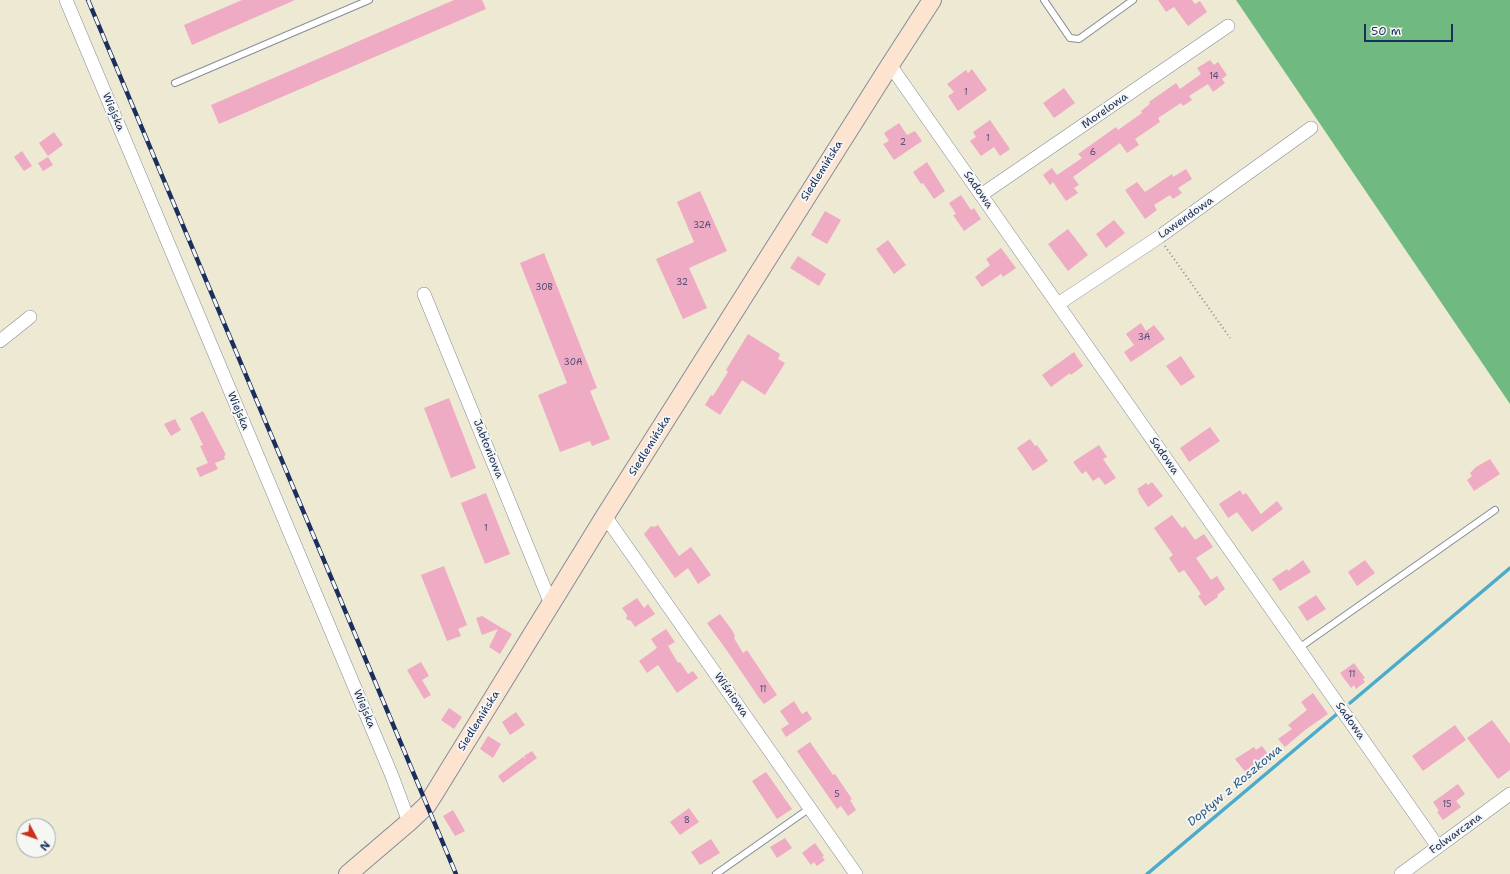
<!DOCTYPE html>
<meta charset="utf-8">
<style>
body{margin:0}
#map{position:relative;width:1510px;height:874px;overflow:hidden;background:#ede9d3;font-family:"Shantell Sans",sans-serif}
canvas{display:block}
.north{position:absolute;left:16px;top:818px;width:40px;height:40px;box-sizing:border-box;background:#f6f6f2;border:1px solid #9ea6b7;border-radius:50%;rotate:131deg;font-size:11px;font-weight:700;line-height:16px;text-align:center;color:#1b2f5e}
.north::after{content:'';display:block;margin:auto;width:14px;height:18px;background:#c8321e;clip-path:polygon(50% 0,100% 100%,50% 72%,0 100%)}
.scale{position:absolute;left:1364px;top:24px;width:89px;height:18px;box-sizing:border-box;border:2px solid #1b2f5e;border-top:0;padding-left:5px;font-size:12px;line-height:14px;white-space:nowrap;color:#1b2f5e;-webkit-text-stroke:3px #f6f6f2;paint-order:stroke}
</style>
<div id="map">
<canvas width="1510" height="874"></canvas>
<div class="north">N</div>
<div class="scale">50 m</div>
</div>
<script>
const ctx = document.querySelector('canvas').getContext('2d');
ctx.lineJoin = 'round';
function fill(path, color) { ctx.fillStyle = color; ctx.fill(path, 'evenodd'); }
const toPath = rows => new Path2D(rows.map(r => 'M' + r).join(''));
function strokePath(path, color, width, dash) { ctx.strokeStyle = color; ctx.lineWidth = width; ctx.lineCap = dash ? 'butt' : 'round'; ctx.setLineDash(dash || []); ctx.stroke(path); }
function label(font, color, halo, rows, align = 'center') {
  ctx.font = font + ' "Shantell Sans",sans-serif'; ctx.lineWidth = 4; ctx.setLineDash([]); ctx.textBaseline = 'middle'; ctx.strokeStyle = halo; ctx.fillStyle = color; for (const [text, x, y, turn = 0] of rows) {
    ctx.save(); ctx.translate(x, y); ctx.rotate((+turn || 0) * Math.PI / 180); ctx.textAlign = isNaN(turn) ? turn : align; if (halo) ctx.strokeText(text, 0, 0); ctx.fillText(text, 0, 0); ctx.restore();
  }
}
fill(toPath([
 [1236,0,1510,0,1510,404]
]), '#70b980');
strokePath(toPath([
 [1350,703,1510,568],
 [1147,874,1337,714]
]), '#4cabcb', 3.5);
fill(toPath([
 [242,0,295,0,192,45,184,25],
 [454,0,482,0,486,9,219,124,211,105],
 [1158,0,1192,0,1195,4,1200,1,1207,12,1188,26,1174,7,1166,12],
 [1210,60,1214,65,1218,62,1227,75,1222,79,1225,83,1213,92,1208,84,1189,96,1192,100,1183,106,1181,103,1158,118,1160,122,1135,139,1139,145,1127,153,1120,143,1073,177,1079,185,1074,188,1078,193,1066,201,1053,182,1050,185,1043,175,1052,168,1057,175,1082,158,1078,154,1116,127,1118,130,1142,113,1141,111,1150,104,1149,102,1176,83,1180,89,1201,74,1197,68],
 [972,69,987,90,958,111,948,96,954,92,947,84,966,70,968,73],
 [1064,88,1075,103,1054,118,1043,103],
 [990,120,1010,149,1000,156,994,147,981,156,970,141,976,137,973,132],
 [899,123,907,135,915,131,922,141,894,160,883,144,889,141,884,133],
 [54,132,63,145,48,156,39,143],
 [22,151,32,166,24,171,14,157],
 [48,157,53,165,43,171,38,163],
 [927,162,945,191,934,199,923,183,921,184,913,172],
 [1186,169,1192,179,1178,188,1182,193,1173,199,1170,195,1154,205,1157,210,1145,219,1125,190,1137,182,1145,192,1172,174,1173,177],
 [700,191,727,251,689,268,707,308,683,319,656,259,694,242,677,202],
 [961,195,971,210,974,208,981,219,964,231,953,215,956,214,949,203],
 [825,211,841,220,827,244,811,235],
 [1114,220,1125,233,1106,248,1096,234],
 [1068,229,1088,255,1068,271,1048,244],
 [888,240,906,265,894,274,876,249],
 [1001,248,1016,268,1003,277,1001,274,982,287,975,277,990,265,986,259],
 [544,253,597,388,590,391,610,439,592,446,590,441,560,452,538,395,567,383,520,263],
 [798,256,826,274,819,286,790,268],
 [1141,323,1146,331,1154,325,1165,339,1131,362,1124,352,1134,345,1126,334],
 [748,334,780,354,778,359,785,363,765,395,742,380,720,415,705,405,711,395,713,396,728,372,726,370],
 [1074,352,1083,366,1071,375,1070,373,1051,387,1042,375],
 [1181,356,1195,377,1181,386,1166,366],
 [449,398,476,468,451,478,424,408],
 [203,411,226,455,224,456,225,459,215,463,218,469,200,477,196,468,208,463,200,446,203,445,190,418],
 [175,419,181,430,171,436,164,424],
 [1210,427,1220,441,1189,462,1180,448],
 [1030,439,1035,446,1037,445,1048,461,1033,471,1017,448],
 [1099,445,1107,457,1103,459,1116,478,1105,485,1099,477,1093,481,1086,471,1082,474,1073,462],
 [1490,459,1500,474,1474,491,1467,480,1472,476,1470,473,1476,467],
 [1152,482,1163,496,1148,507,1138,492,1139,491,1137,489,1146,483,1148,485],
 [1240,490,1243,495,1246,493,1261,514,1277,501,1283,509,1252,532,1237,512,1228,518,1219,504],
 [486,493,510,554,485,564,461,503],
 [1172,515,1182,528,1185,526,1195,540,1204,534,1213,547,1196,558,1211,580,1217,576,1225,589,1217,595,1218,597,1205,606,1198,596,1201,594,1184,570,1179,573,1169,558,1173,555,1154,528],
 [658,525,679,556,691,547,711,575,698,584,688,568,675,578,644,534,651,526,654,527],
 [1303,560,1311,572,1280,591,1272,579,1287,569,1288,571],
 [1365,560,1375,573,1357,586,1348,572],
 [444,566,467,625,458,629,461,636,447,641,421,575],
 [1316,595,1326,609,1307,621,1298,607],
 [637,598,644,608,648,604,655,614,635,627,631,621,626,619,627,615,622,608],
 [720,614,732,630,735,636,734,638,743,653,747,650,777,695,764,704,759,698,730,655,707,623],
 [482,616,512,634,500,654,489,647,498,629,482,635,476,618],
 [666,629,675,642,668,646,678,663,680,662,688,674,693,671,698,678,677,693,658,665,647,673,639,661,657,648,651,639],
 [421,662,429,676,422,680,431,695,424,699,407,670],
 [1354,663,1365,678,1363,679,1365,682,1356,689,1354,685,1351,688,1340,673],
 [1313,693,1328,714,1305,730,1285,747,1278,739,1292,729,1288,725,1307,710,1301,702],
 [794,701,802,714,807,711,812,719,786,737,781,729,789,724,780,711],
 [449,708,462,717,454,729,441,720],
 [516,712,525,725,510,735,502,722],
 [1492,720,1510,744,1510,770,1498,779,1467,738],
 [1455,725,1466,740,1423,771,1412,756],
 [488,736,501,744,493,758,480,749],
 [810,742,833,775,835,774,852,799,850,800,856,810,848,816,841,806,837,809,797,751],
 [1262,746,1273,761,1250,778,1235,759,1254,747,1256,750],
 [532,751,537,758,503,783,498,776,523,757,526,759,524,756],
 [766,772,792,809,777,819,752,781],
 [1458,784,1465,794,1456,801,1461,807,1443,820,1437,812,1439,811,1433,802],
 [689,808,699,822,680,835,670,822],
 [453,810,465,831,455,836,443,816],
 [785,838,792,848,777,858,770,847],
 [711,839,720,853,700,865,691,852],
 [815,843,824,856,822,857,825,860,817,866,814,862,811,865,802,853]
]), '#efabc3');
const lane = toPath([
 [1044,0,1070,38,1079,39,1133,0],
 [175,83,369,0],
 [1299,648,1495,510],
 [716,874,810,808]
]);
const street = toPath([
 [66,0,392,776,409,822],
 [890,65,1438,847],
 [981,195,1228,26],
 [424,294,551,604],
 [1058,304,1159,237,1311,128],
 [0,341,30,317],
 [605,516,856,874],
 [1401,874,1510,794]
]);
const secondary = toPath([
 [348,874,409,822,427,805,434,794,605,516,890,65,932,0]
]);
strokePath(lane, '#848c98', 8);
strokePath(street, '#848c98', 14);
strokePath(secondary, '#848c98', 20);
strokePath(toPath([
 [1165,246,1230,338]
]), '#848c98', 2, [1, 3]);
strokePath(lane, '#fff', 6);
strokePath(street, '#fff', 13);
strokePath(secondary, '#fde4d0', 18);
const rail = toPath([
 [88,0,456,874]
]);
strokePath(rail, '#1b2f5e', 4.5);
strokePath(rail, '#f6f6f2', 3, [9]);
label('9px', '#504e77', null, [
 ["14",1214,77],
 ["1",966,93],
 ["1",988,139],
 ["2",903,143],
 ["6",1093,153],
 ["32A",702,226],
 ["32",682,283],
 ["30B",544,288],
 ["3A",1144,338],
 ["30A",573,363],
 ["1",486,529],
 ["11",1352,675],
 ["11",763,690],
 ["5",837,795],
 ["15",1447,805],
 ["8",687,821]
]);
label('11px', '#1b2f5e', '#f6f6f2', [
 ["Morelowa",1105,111,-35],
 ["Wiejska",113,112,67],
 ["Siedlemińska",822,171,-58],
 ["Sadowa",978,190,55],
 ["Lawendowa",1186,218,-35],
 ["Wiejska",238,411,67],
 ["Siedlemińska",650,446,-58],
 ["Jabłoniowa",488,449,68],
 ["Sadowa",1164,456,55],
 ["Wiśniowa",731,695,55],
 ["Wiejska",364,709,67],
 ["Siedlemińska",479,721,-58],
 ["Sadowa",1350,721,55],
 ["Folwarczna",1456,834,-36]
]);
label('italic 12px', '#2c5a84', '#f6f6f2', [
 ["Dopływ z Roszkowa",1235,786,-40]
]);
</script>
